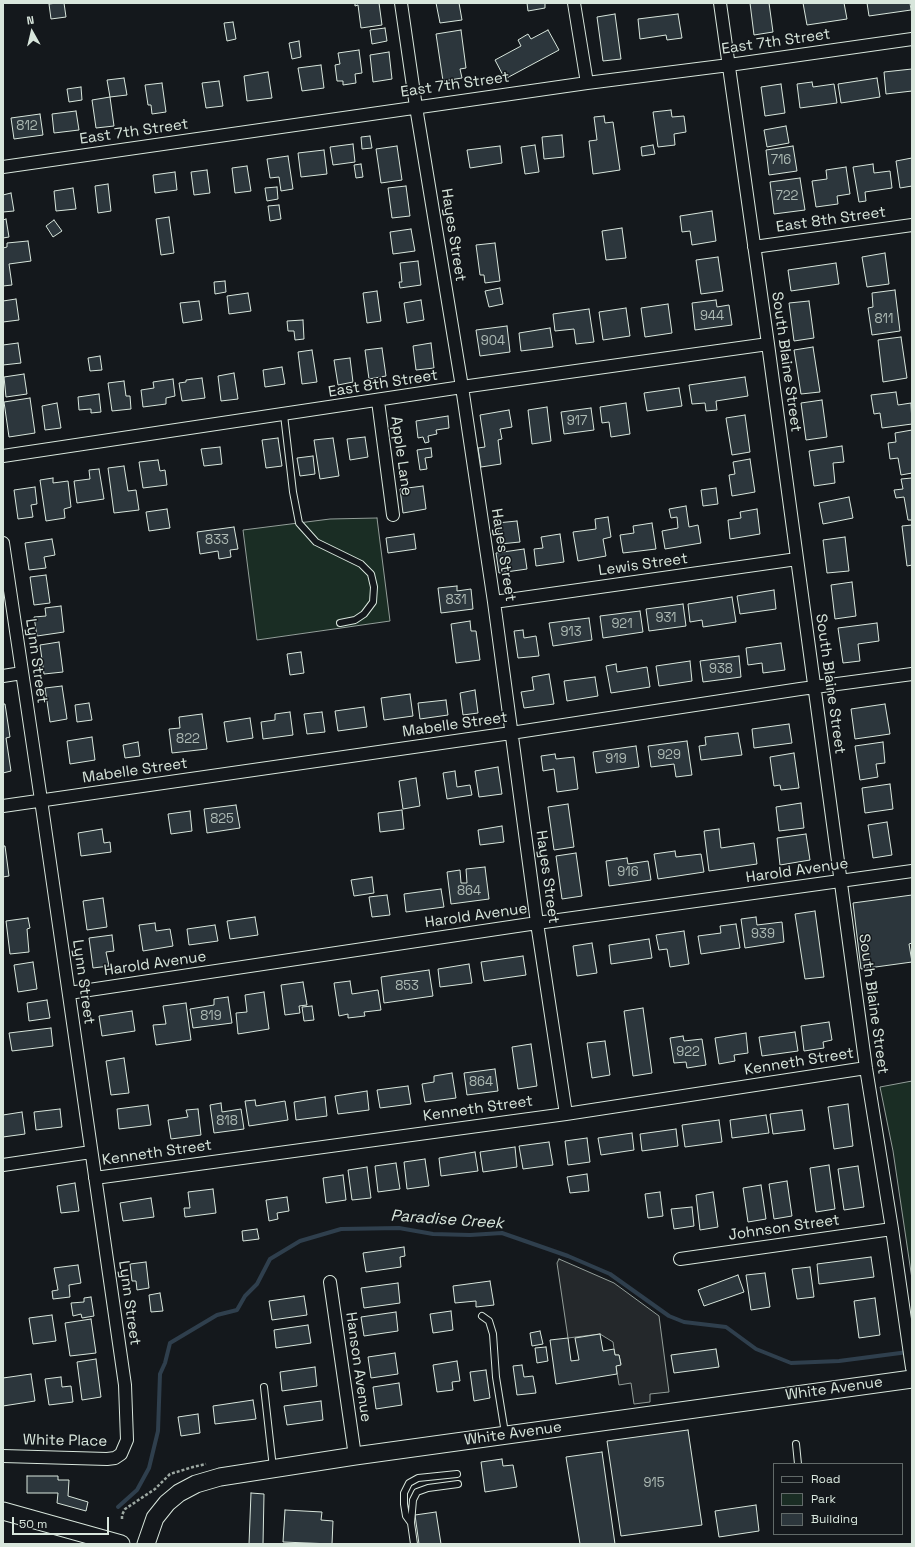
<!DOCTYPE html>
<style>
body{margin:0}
#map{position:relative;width:915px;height:1547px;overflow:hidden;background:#14181c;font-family:"Space Grotesk",sans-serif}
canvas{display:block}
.frame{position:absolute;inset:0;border:4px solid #d8e6dc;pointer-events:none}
.legend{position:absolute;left:773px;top:1463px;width:130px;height:72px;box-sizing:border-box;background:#14181c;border:1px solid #626a69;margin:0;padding:5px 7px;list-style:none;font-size:12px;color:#d8e6dc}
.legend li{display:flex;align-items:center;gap:8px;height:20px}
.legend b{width:20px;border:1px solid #626a69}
.north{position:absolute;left:12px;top:12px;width:40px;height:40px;-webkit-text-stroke:3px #14181c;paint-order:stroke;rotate:352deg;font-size:11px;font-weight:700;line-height:16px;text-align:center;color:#d8e6dc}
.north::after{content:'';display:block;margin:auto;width:14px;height:18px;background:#d8e6dc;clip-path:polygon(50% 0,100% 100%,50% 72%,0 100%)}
.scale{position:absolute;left:12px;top:1517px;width:97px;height:18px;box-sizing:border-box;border:2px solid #d8e6dc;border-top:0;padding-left:5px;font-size:12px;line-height:14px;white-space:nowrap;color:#d8e6dc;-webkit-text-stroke:3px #14181c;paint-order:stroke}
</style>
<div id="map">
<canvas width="915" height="1547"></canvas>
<div class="frame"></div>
<ul class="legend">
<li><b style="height:5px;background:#14181c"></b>Road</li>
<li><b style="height:11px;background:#1a2d24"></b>Park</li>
<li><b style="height:11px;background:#2c363c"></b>Building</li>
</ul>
<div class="north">N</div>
<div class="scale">50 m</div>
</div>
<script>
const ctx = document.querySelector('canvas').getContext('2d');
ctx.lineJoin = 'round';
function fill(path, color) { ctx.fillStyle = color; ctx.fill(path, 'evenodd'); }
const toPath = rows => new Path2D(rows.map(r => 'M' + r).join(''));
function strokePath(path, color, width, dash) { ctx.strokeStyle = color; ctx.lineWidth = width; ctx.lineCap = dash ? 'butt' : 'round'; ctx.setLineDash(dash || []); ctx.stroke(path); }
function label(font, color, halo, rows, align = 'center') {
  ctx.font = font + ' "Space Grotesk",sans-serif'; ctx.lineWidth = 3; ctx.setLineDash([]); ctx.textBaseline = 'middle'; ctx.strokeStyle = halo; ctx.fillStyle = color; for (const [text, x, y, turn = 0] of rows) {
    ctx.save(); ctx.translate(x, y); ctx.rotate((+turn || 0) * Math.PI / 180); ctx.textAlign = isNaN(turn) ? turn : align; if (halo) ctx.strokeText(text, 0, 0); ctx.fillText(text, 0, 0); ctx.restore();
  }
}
const green = toPath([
 [377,518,390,621,257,640,243,530,330,519,377,518],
 [912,1081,912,1279,893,1151,880,1087,912,1081]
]);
fill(green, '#1a2d24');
strokePath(green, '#939e99', 1);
const parking = toPath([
 [559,1259,614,1283,659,1316,669,1392,650,1394,650,1402,634,1404,631,1383,619,1385,616,1366,621,1364,619,1355,615,1355,613,1342,600,1334,568,1338,557,1263,559,1259]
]);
fill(parking, '#24282b');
strokePath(parking, '#939e99', 1);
strokePath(toPath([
 [118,1507,137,1490,149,1468,158,1431,160,1374,165,1363,170,1343,217,1315,237,1310,245,1296,257,1284,270,1259,300,1241,341,1229,399,1228,433,1234,470,1235,502,1233,568,1256,610,1274,669,1316,684,1322,726,1327,756,1349,791,1363,839,1361,908,1352]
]), '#2f3f4d', 4);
const building = toPath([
 [57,3,64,3,66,17,51,19,49,4,57,3],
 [355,3,379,3,382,25,361,28,358,5,355,6,355,3],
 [436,3,459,3,462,20,440,23,436,3],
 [527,3,545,3,545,8,528,11,527,3],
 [750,3,769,3,773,32,754,35,750,3],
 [803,3,844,3,847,19,807,25,803,3],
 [867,3,910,3,911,10,869,16,867,3],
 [615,14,621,59,603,61,597,17,615,14],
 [678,14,682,38,667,40,666,35,640,39,638,19,678,14],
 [233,22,236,39,227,41,224,23,233,22],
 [385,28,387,41,372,44,370,30,385,28],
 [461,30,466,68,460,69,462,78,443,81,436,34,461,30],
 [548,30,559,50,505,79,495,60,521,46,518,40,528,34,531,39,548,30],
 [299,41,301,57,292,59,289,43,299,41],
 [359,50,362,73,355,74,356,83,343,85,343,81,337,81,335,65,340,64,338,53,359,50],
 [389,52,392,79,373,82,370,55,389,52],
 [321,65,324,88,302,91,298,68,321,65],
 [912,69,912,91,886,94,884,72,912,69],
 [268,72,272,98,247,101,244,76,268,72],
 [124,78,127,95,110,97,114,126,96,128,92,100,110,97,107,80,124,78],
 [877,78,880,97,841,103,838,84,877,78],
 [219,81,223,106,206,108,202,83,219,81],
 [812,82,813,87,834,84,837,103,800,108,797,84,812,82],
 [162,83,166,112,152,114,151,105,148,105,145,85,162,83],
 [781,84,785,113,765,116,761,87,781,84],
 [81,87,82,100,69,102,67,89,81,87],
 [671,110,672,117,684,116,686,132,674,134,675,145,658,147,653,112,671,110],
 [76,111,79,130,54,133,52,114,76,111],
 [40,114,43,135,14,139,11,118,40,114],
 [604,116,605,123,613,122,620,170,593,174,589,141,597,140,594,117,604,116],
 [786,126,789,143,767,147,764,130,786,126],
 [562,135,564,157,544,159,542,137,562,135],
 [370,136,372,148,362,149,361,137,370,136],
 [353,144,355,162,333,165,330,147,353,144],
 [535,145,539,172,525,174,521,147,535,145],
 [653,145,655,154,642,156,641,147,653,145],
 [397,146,402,180,381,183,376,149,397,146],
 [500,146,502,163,470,168,467,150,500,146],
 [793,146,797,171,769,175,766,150,793,146],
 [324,150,327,174,301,177,298,153,324,150],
 [288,156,293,189,281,191,279,177,270,178,267,159,288,156],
 [912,158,912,186,900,188,896,161,912,158],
 [361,164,363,177,356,178,354,165,361,164],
 [873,164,874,173,890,171,892,188,865,192,866,201,859,202,853,167,873,164],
 [247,166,251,191,235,193,232,168,247,166],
 [846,167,850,194,837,196,838,204,816,207,812,181,827,179,826,170,846,167],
 [207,170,210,193,194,195,191,172,207,170],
 [175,172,177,190,155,193,153,175,175,172],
 [800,178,805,210,774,214,770,182,800,178],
 [108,184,111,211,98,213,95,186,108,184],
 [406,186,410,216,392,218,388,188,406,186],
 [277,187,278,199,267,201,265,188,277,187],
 [73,188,76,209,56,211,54,191,73,188],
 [11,193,14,211,3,212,3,195,11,193],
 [279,205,281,219,270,221,268,206,279,205],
 [712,211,716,241,692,245,690,231,682,232,680,216,712,211],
 [169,217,174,253,161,255,156,219,169,217],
 [6,219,9,237,3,238,3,220,6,219],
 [54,220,62,231,53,237,46,226,54,220],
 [622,228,626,258,606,260,602,231,622,228],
 [411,229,415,251,393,254,390,232,411,229],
 [28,241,31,261,9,264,12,285,3,286,3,248,7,247,7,243,28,241],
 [495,243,500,281,485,283,484,275,480,275,476,245,495,243],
 [885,253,889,284,867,287,862,257,885,253],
 [718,257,723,291,701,294,696,260,718,257],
 [418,261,421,285,400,288,399,282,402,282,400,263,418,261],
 [836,263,839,284,791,291,788,270,836,263],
 [225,281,226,292,215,294,214,282,225,281],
 [500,288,503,304,489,307,485,291,500,288],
 [895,290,900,331,872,335,868,308,873,307,872,293,895,290],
 [377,291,381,321,367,323,363,293,377,291],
 [248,293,251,311,229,314,227,296,248,293],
 [16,299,19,320,3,322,3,301,16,299],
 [421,300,424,320,407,323,404,303,421,300],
 [716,300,717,307,729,305,732,325,695,330,692,303,716,300],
 [199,301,202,320,183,323,180,303,199,301],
 [809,301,814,338,794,341,789,303,809,301],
 [668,304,672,333,645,337,641,308,668,304],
 [626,308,630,336,603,340,599,312,626,308],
 [589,309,594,342,576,344,574,329,555,331,553,314,589,309],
 [303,320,304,339,295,340,294,331,288,331,287,321,303,320],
 [507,326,510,352,480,356,476,330,507,326],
 [550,328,553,347,521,351,519,333,550,328],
 [901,337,907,378,883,382,878,340,901,337],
 [18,343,21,363,3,365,3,345,18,343],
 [431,343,434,368,416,370,413,346,431,343],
 [813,347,820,392,801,394,794,350,813,347],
 [382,348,386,376,369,379,365,350,382,348],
 [312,350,317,382,302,384,298,352,312,350],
 [100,356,102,370,90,371,88,358,100,356],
 [350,358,353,382,338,385,334,360,350,358],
 [282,367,285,384,265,387,263,370,282,367],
 [234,373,238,399,221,401,218,376,234,373],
 [24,374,27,394,6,397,4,377,24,374],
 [745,377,748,396,716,401,717,410,706,411,705,403,692,404,689,385,745,377],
 [202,378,205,398,182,401,179,383,186,382,186,380,202,378],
 [173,379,175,396,166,398,166,404,143,407,141,390,154,388,153,382,173,379],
 [124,381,126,396,130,396,131,409,112,411,108,383,124,381],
 [679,388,682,406,647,411,644,393,679,388],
 [896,392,898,405,911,403,912,424,882,428,880,413,874,414,871,395,896,392],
 [99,394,101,412,91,413,91,409,79,410,78,397,99,394],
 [30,398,35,433,9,437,4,402,30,398],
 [822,400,827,437,806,440,801,403,822,400],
 [57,403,61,428,45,430,42,406,57,403],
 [626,403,630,434,611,437,609,422,602,423,600,407,626,403],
 [547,407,551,441,532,444,528,410,547,407],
 [591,408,594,430,564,434,561,412,591,408],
 [509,410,512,427,500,429,502,439,498,440,501,464,481,467,478,448,485,447,480,415,509,410],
 [745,415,750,452,732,455,726,418,745,415],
 [448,416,449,428,436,430,437,434,428,436,429,442,425,443,423,437,418,438,416,421,448,416],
 [912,430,912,473,901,475,898,458,890,459,888,443,896,442,895,433,912,430],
 [365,437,368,457,350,460,347,439,365,437],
 [278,438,282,466,266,468,262,440,278,438],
 [333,438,339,476,320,479,314,440,333,438],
 [842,446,844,462,833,463,835,483,814,486,809,451,842,446],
 [220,447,222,464,204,466,201,449,220,447],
 [431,448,432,457,425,458,427,469,420,470,417,450,431,448],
 [313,456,315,474,300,476,297,458,313,456],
 [750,459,755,492,732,496,729,475,735,474,733,462,750,459],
 [158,460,160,471,165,470,167,485,143,488,139,462,158,460],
 [124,466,128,491,136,490,139,510,114,513,108,468,124,466],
 [99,469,104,499,77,503,74,481,90,479,89,470,99,469],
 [53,478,53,483,68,481,71,507,64,509,65,518,46,521,40,480,53,478],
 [912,478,912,520,908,520,904,497,896,498,894,490,903,489,901,479,912,478],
 [423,486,426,509,403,513,400,489,423,486],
 [35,487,37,504,31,505,33,517,18,519,14,490,35,487],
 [716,488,718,504,703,506,701,490,716,488],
 [849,497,853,518,823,524,819,503,849,497],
 [686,506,689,527,698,525,701,543,665,549,662,531,678,528,677,517,671,518,669,509,686,506],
 [167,509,170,528,149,531,146,512,167,509],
 [757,509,760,534,730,539,728,520,741,518,740,512,757,509],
 [608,517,611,537,603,539,606,556,578,561,573,532,596,529,595,519,608,517],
 [517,521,520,542,500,544,497,523,517,521],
 [652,523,656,549,623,553,620,535,634,533,633,526,652,523],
 [912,525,912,565,907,566,902,526,912,525],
 [234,527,238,549,230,550,231,557,219,559,218,551,200,554,197,532,234,527],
 [414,534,416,549,388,553,386,538,414,534],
 [560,534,564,562,536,566,534,549,543,548,541,537,560,534],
 [845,537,849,571,827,573,823,540,845,537],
 [52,539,55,555,44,557,46,568,29,570,25,543,52,539],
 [524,549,527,569,499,573,496,553,524,549],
 [46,575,50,603,34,605,30,577,46,575],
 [852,582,856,616,835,619,831,585,852,582],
 [457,586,457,591,471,589,473,609,441,613,438,588,457,586],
 [774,590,776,609,740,614,737,596,774,590],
 [732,597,736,622,703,627,702,620,690,622,688,604,732,597],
 [683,604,686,626,649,631,646,609,683,604],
 [61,606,64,632,37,636,34,617,46,616,45,608,61,606],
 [640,611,643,632,603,638,600,616,640,611],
 [589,618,592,640,553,646,549,623,589,618],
 [470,621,471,631,476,631,480,660,456,663,451,624,470,621],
 [877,623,879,641,858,644,860,661,843,663,838,628,877,623],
 [523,630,524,638,536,636,539,656,518,658,514,631,523,630],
 [59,642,63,672,44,674,40,645,59,642],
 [781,643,785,670,763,673,762,663,748,665,746,648,781,643],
 [301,652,304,673,290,675,287,654,301,652],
 [739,656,741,677,703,682,700,661,739,656],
 [690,661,692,681,659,686,656,666,690,661],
 [616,664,617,672,647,667,650,687,611,693,606,666,616,664],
 [549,674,554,704,524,708,521,692,534,690,532,677,549,674],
 [595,677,598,696,567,701,564,681,595,677],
 [62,686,67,719,50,722,45,688,62,686],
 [475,690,478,713,463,715,460,693,475,690],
 [410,694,413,716,384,720,381,698,410,694],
 [446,700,448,715,420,719,418,703,446,700],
 [89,703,92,720,77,722,75,705,89,703],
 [3,704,5,704,10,737,6,738,11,771,3,773,3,704],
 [885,704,890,734,855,739,851,709,885,704],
 [364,707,367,727,338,731,335,711,364,707],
 [290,712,293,735,263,739,261,722,275,720,275,714,290,712],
 [322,712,325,732,307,734,304,714,322,712],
 [202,714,207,749,172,753,169,729,180,728,179,717,202,714],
 [250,718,253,738,227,742,224,722,250,718],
 [789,724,792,743,754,748,752,729,789,724],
 [738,733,742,755,701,760,699,746,706,745,705,737,738,733],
 [92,737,95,760,70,764,67,741,92,737],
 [687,741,692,775,676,777,674,764,651,767,648,746,687,741],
 [138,742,140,756,125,758,123,745,138,742],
 [883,742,885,763,876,764,878,777,860,780,855,746,883,742],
 [636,746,639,767,596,773,593,752,636,746],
 [794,753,799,788,781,790,780,785,774,786,770,757,794,753],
 [555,754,556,759,574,757,578,789,557,792,554,769,543,771,541,756,555,754],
 [498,767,502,794,479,797,475,771,498,767],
 [455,771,457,787,470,785,472,795,447,799,443,773,455,771],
 [416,778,420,806,403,809,399,781,416,778],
 [890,784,893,809,865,813,862,788,890,784],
 [801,803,804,828,779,831,776,807,801,803],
 [568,804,574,847,554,850,548,807,568,804],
 [236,805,240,828,207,833,204,809,236,805],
 [402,810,404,829,380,832,378,813,402,810],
 [190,811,192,831,171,834,168,814,190,811],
 [887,822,892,855,873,858,868,825,887,822],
 [502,826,504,842,480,845,478,830,502,826],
 [102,829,104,843,110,842,111,852,81,856,78,833,102,829],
 [719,829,721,848,754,843,757,864,709,871,704,831,719,829],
 [806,834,810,860,780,865,777,838,806,834],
 [3,846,5,846,9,876,3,877,3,846],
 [675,851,676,857,701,854,704,872,658,879,654,854,675,851],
 [576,853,582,896,562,899,556,856,576,853],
 [627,858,628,864,648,861,651,880,609,886,606,861,627,858],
 [485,867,489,899,451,904,447,872,460,870,461,883,467,883,466,869,485,867],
 [372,877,374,893,354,896,351,880,372,877],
 [441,889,444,907,406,912,404,894,441,889],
 [387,895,390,915,372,917,369,897,387,895],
 [912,895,912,943,909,944,912,962,861,969,853,903,912,895],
 [103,898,107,927,87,930,83,901,103,898],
 [815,911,824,977,805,979,795,914,815,911],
 [255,917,258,935,230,939,227,921,255,917],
 [756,917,757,925,782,922,784,942,745,948,741,919,756,917],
 [28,918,30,928,27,929,29,952,10,954,6,921,28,918],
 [155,923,156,931,170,929,173,946,143,951,139,925,155,923],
 [736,924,740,948,701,954,698,936,721,933,720,926,736,924],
 [215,925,218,941,189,945,187,929,215,925],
 [684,931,689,964,670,967,667,949,659,950,656,935,684,931],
 [112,935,114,951,106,952,109,966,93,968,89,938,112,935],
 [649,939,652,958,611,964,609,945,649,939],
 [592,943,597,973,577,976,573,946,592,943],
 [523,956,526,975,484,981,481,962,523,956],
 [33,962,37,989,18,992,14,965,33,962],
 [469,964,472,983,440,987,438,969,469,964],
 [429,970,433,996,384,1003,381,977,429,970],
 [350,981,352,994,378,990,381,1010,364,1012,365,1016,348,1018,348,1014,339,1016,334,983,350,981],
 [303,982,307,1005,299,1006,300,1013,285,1015,281,985,303,982],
 [264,992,269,1029,238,1034,236,1013,247,1012,245,995,264,992],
 [228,997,232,1023,193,1028,190,1009,214,1005,214,999,228,997],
 [47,1000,50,1018,29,1021,27,1003,47,1000],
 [186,1003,191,1040,156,1045,153,1025,166,1024,163,1006,186,1003],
 [312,1006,314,1020,304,1021,302,1007,312,1006],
 [643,1008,652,1073,633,1076,624,1011,643,1008],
 [132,1011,135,1031,102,1036,99,1016,132,1011],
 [829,1022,832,1040,823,1042,824,1048,804,1051,801,1026,829,1022],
 [51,1028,53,1046,12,1051,9,1033,51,1028],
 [795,1032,798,1051,762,1056,759,1037,795,1032],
 [746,1033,748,1053,734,1055,735,1061,719,1064,715,1038,746,1033],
 [683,1036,684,1041,702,1039,706,1065,687,1068,686,1062,674,1063,670,1038,683,1036],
 [605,1041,610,1075,592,1078,587,1043,605,1041],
 [531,1044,537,1086,518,1089,512,1047,531,1044],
 [124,1058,129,1093,111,1095,106,1061,124,1058],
 [495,1069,498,1091,467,1095,464,1073,495,1069],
 [452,1073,456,1098,425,1102,422,1084,434,1082,434,1076,452,1073],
 [408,1086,411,1104,380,1108,377,1090,408,1086],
 [367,1091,369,1110,338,1114,335,1096,367,1091],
 [325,1097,327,1116,296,1120,294,1102,325,1097],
 [255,1100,256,1106,285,1101,288,1120,249,1126,245,1101,255,1100],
 [221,1103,222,1112,241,1109,244,1129,214,1133,210,1105,221,1103],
 [848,1104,853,1146,834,1149,828,1107,848,1104],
 [148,1105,151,1125,119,1129,117,1109,148,1105],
 [60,1109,62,1127,36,1130,34,1112,60,1109],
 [198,1109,201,1135,171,1139,168,1120,188,1117,186,1110,198,1109],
 [802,1110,805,1130,773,1134,770,1114,802,1110],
 [22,1112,25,1134,3,1137,3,1115,22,1112],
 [766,1115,769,1133,732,1138,730,1120,766,1115],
 [719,1120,722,1142,685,1147,682,1125,719,1120],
 [676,1129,678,1146,642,1151,640,1134,676,1129],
 [632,1133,634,1150,601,1155,598,1138,632,1133],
 [587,1138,590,1162,568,1165,565,1141,587,1138],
 [549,1142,553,1165,523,1169,519,1146,549,1142],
 [515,1147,517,1167,483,1172,480,1152,515,1147],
 [475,1152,478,1171,441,1176,439,1158,475,1152],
 [425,1159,429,1186,407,1189,404,1162,425,1159],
 [396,1163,400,1189,378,1192,375,1166,396,1163],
 [829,1165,835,1209,816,1212,810,1168,829,1165],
 [858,1166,864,1207,844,1210,838,1169,858,1166],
 [367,1167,371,1198,352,1200,348,1170,367,1167],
 [587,1174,589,1191,570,1193,567,1177,587,1174],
 [343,1175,346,1200,326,1203,323,1178,343,1175],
 [787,1181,792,1216,774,1219,769,1184,787,1181],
 [75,1183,79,1211,61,1213,57,1186,75,1183],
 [761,1185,766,1219,748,1222,743,1188,761,1185],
 [213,1189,216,1213,185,1217,184,1208,190,1208,188,1192,213,1189],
 [660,1192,663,1216,648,1218,645,1194,660,1192],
 [713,1192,718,1227,700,1230,696,1195,713,1192],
 [287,1197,289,1211,277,1213,278,1219,269,1221,266,1200,287,1197],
 [151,1198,154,1217,123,1221,120,1203,151,1198],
 [692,1207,694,1226,674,1229,671,1209,692,1207],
 [257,1229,259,1239,243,1241,242,1231,257,1229],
 [404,1247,405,1256,400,1257,401,1267,366,1272,363,1253,404,1247],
 [871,1257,874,1277,819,1284,817,1264,871,1257],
 [146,1262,149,1288,137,1290,136,1281,132,1281,130,1264,146,1262],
 [78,1265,81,1283,69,1285,70,1297,53,1299,52,1291,58,1290,54,1268,78,1265],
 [810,1267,814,1297,797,1299,792,1269,810,1267],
 [765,1273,770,1307,751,1310,746,1275,765,1273],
 [738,1275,744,1292,704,1306,698,1290,738,1275],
 [490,1281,494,1305,476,1307,476,1301,455,1303,453,1286,490,1281],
 [398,1283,400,1303,364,1308,361,1288,398,1283],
 [160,1293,163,1311,151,1312,149,1295,160,1293],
 [304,1296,307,1315,272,1320,269,1301,304,1296],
 [91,1297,94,1316,82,1318,81,1314,73,1316,71,1303,84,1302,84,1298,91,1297],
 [875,1298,880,1335,859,1338,854,1301,875,1298],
 [451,1311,453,1330,433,1333,430,1314,451,1311],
 [396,1312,398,1331,364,1336,361,1317,396,1312],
 [52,1315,56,1341,33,1344,29,1318,52,1315],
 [91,1319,96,1353,70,1356,65,1323,91,1319],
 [308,1325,311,1343,276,1348,274,1330,308,1325],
 [540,1331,543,1344,532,1346,530,1333,540,1331],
 [600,1334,603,1351,614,1349,615,1355,619,1355,621,1365,616,1366,617,1374,556,1384,550,1340,568,1338,571,1361,579,1360,575,1338,600,1334],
 [546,1347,548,1361,537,1363,535,1348,546,1347],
 [716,1349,719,1367,674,1373,671,1355,716,1349],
 [395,1353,398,1374,371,1378,368,1357,395,1353],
 [96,1359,101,1397,82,1400,77,1362,96,1359],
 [457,1361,460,1381,452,1382,453,1390,437,1392,433,1365,457,1361],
 [522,1365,524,1377,533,1376,536,1393,517,1395,513,1366,522,1365],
 [315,1367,317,1386,282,1391,280,1372,315,1367],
 [486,1370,490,1398,474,1401,470,1372,486,1370],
 [31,1374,35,1401,3,1406,3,1378,31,1374],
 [61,1377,62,1387,71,1386,73,1402,49,1405,45,1379,61,1377],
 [399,1383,402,1405,376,1409,373,1387,399,1383],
 [253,1400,256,1419,215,1424,213,1406,253,1400],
 [321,1401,323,1420,287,1425,284,1406,321,1401],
 [198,1414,200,1433,181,1436,178,1417,198,1414],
 [688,1430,702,1525,621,1536,607,1441,688,1430],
 [602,1452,615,1544,580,1544,566,1457,602,1452],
 [502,1459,503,1466,513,1465,517,1487,485,1492,481,1462,502,1459],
 [27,1476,58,1476,58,1480,69,1480,68,1496,88,1502,86,1511,57,1503,58,1493,27,1493,27,1476],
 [251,1493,264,1494,263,1544,249,1544,251,1493],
 [756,1505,759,1531,719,1537,715,1511,756,1505],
 [285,1510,322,1512,321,1520,333,1521,332,1544,283,1542,285,1510],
 [436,1512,441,1544,419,1544,415,1515,436,1512]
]);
fill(building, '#2c363c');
strokePath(building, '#d8e6dc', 1);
const lane = toPath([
 [284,415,293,492,299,523,316,542,361,564,371,574,374,587,373,602,364,614,355,620,340,623],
 [482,1316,489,1321,493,1334,496,1377,505,1433],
 [264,1387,273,1468],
 [796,1444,798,1464],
 [411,1523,406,1516,404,1504,404,1493,409,1483,418,1478,457,1474],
 [414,1544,411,1523,413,1500,417,1492,428,1488,458,1484]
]);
const street = toPath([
 [401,3,416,107,462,387,494,602,537,923,566,1114],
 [574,3,587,83],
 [720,3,768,344,866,1068,892,1229,912,1368],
 [3,167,587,83,729,65,912,39],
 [754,247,912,225],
 [378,401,393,515],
 [3,456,462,387,768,344],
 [3,543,41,800,125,1385,127,1440,121,1454,115,1458,107,1459,3,1456],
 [494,602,797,559],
 [3,676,22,673],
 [3,806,511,733,800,689,912,674],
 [69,993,537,923,912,871],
 [3,1165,91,1152],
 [95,1178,566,1114,866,1068],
 [680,1259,892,1229],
 [330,1282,355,1456]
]);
const secondary = toPath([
 [3,1511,121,1544],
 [146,1544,155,1518,167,1503,179,1493,196,1484,220,1477,355,1456,912,1379]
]);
strokePath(lane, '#d8e6dc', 8);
strokePath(street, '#d8e6dc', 14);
strokePath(secondary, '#d8e6dc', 19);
strokePath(toPath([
 [122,1519,122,1515,125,1509,155,1489,170,1474,193,1467,206,1464]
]), '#9da8a2', 2.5, [3, 2]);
strokePath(lane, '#14181c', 6);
strokePath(street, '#14181c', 12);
strokePath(secondary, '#14181c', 17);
label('13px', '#adbab4', null, [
 ["812",27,126],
 ["716",781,160],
 ["722",787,196],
 ["944",712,316],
 ["811",884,319],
 ["904",493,341],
 ["917",577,421],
 ["833",217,540],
 ["831",456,600],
 ["931",666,618],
 ["921",622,624],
 ["913",571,632],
 ["938",721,669],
 ["822",188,739],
 ["929",669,755],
 ["919",616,759],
 ["825",222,819],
 ["916",628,872],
 ["864",469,891],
 ["939",763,934],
 ["853",407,986],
 ["819",211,1016],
 ["922",688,1052],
 ["864",481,1082],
 ["818",227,1121],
 ["915",654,1483]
]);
label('15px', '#d8e6dc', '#14181c', [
 ["East 7th Street",776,42,-8],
 ["East 7th Street",455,85,-8],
 ["East 7th Street",134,132,-8],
 ["East 8th Street",831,220,-8],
 ["Hayes Street",453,235,81],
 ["South Blaine Street",786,362,82],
 ["East 8th Street",383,384,-9],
 ["Apple Lane",401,456,82],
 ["Hayes Street",503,555,81],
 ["Lewis Street",643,565,-8],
 ["Lynn Street",36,661,82],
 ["South Blaine Street",830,684,82],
 ["Mabelle Street",455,725,-8],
 ["Mabelle Street",135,771,-8],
 ["Harold Avenue",797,871,-8],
 ["Hayes Street",547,877,82],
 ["Harold Avenue",476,916,-8],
 ["Harold Avenue",155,964,-8],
 ["Lynn Street",83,982,82],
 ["South Blaine Street",873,1004,82],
 ["Kenneth Street",799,1062,-9],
 ["Kenneth Street",478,1109,-8],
 ["Kenneth Street",157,1153,-8],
 ["Johnson Street",784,1228,-8],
 ["Lynn Street",129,1303,82],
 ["Hanson Avenue",358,1367,82],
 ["White Avenue",834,1389,-8],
 ["White Avenue",513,1434,-8],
 ["White Place",65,1441,1]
]);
label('italic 16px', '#d8e6dc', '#14181c', [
 ["Paradise Creek",447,1220,4]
]);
</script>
